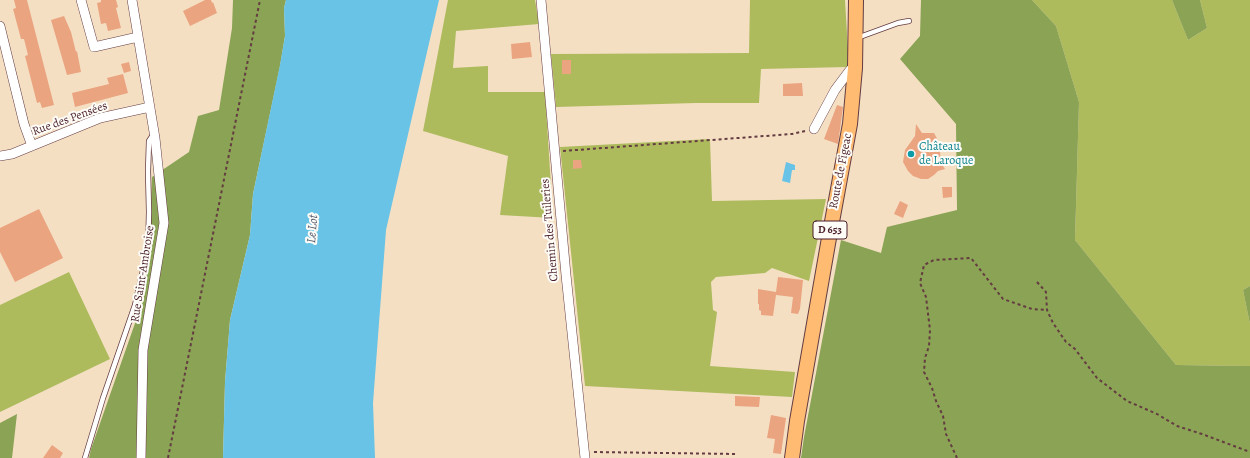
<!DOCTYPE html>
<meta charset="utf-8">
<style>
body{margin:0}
canvas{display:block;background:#f4dfc3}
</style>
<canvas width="1250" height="458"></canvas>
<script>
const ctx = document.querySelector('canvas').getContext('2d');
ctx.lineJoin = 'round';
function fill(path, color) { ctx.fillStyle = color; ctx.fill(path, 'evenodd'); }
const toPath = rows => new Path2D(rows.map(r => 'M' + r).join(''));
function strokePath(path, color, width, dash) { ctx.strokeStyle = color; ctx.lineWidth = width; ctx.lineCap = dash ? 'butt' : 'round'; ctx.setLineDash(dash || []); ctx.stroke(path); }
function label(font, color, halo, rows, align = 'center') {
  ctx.font = font + ' Alegreya,serif'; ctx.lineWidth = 4; ctx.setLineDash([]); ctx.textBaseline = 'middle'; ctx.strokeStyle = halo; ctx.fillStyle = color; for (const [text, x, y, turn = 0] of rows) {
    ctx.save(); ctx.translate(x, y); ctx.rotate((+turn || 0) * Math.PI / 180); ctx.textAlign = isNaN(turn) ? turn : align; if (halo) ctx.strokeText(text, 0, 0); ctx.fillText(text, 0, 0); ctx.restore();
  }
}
fill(toPath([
 [448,0,535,0,539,24,456,31,453,68,488,66,488,92,545,92,553,218,500,215,508,156,423,131],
 [750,0,845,0,848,51,847,67,761,69,759,103,696,103,556,107,551,54,749,53],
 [1032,0,1172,0,1188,40,1207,28,1200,0,1250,0,1250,286,1243,290,1250,324,1250,366,1176,365,1075,240,1079,102,1056,26],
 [710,139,712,201,826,199,809,281,772,268,765,273,716,277,711,282,713,310,717,312,710,366,795,372,792,397,585,386,560,147],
 [69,272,110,359,0,412,0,305]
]), '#adbb5d');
fill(toPath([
 [233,0,286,0,284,8,285,36,280,66,253,194,250,235,230,320,225,382,223,458,89,458,91,449,140,309,150,252,152,177,189,152,198,116,219,110,232,28],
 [921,0,1032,0,1056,26,1079,102,1075,240,1176,365,1250,366,1250,458,801,458,804,437,841,240,881,253,887,227,957,210,956,124,900,59,920,36],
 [1172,0,1200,0,1207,28,1188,40],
 [1250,286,1250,324,1243,290],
 [17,414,12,458,0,458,0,423]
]), '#8aa354');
fill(toPath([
 [286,0,439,0,386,230,373,403,375,458,223,458,225,382,230,320,250,235,253,194,280,65,285,36,284,8],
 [786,162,795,165,795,170,792,170,790,183,782,181]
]), '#69c3e6');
fill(toPath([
 [14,0,27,0,54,105,42,108,40,102,37,103,25,56,28,55,24,39,21,39,13,9,16,8],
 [101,0,116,0,118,7,116,8,121,28,108,31,106,23,101,24,97,3,101,2],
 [205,0,211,0,212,3,213,2,217,13,190,26,183,11],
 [64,16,71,32,76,52,77,51,81,72,67,75,51,20],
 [530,42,532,57,512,59,511,44],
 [562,60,571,60,571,74,562,74],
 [129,62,131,71,124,73,121,64],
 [123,74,128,93,75,107,72,93,109,84,107,78],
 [802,83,803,96,783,96,783,84],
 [837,105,843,107,838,144,824,139],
 [916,124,922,133,934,133,940,144,946,149,940,151,941,163,945,169,938,171,934,175,928,179,921,179,913,176,908,171,903,162,905,150,915,136],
 [573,160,581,160,582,168,573,169],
 [942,187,952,187,952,197,943,198],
 [900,201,908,205,903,218,894,214],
 [39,209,63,258,15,282,0,252,0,228],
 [778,277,803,280,800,309,798,314,791,313,793,297,776,295,773,316,761,315,761,311,759,310,759,304,758,304,758,289,776,292],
 [735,396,760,397,759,407,735,406],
 [771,415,786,418,781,454,773,453,775,439,767,438],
 [52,445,63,453,60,458,43,458]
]), '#eba480');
const lane = toPath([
 [857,38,898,23,909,21],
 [85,458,103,398,135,305,148,249,149,212,148,171,149,141,153,135]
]);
const street = toPath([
 [81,0,94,47,138,37],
 [132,0,155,138,164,223,143,350,141,458],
 [541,0,566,275,585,458],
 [0,26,24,124,32,146],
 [814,129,835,90,850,70,855,68],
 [0,156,12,154,100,118,150,107]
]);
const primary = toPath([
 [792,458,797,421,829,238,850,124,855,68,856,0]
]);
strokePath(lane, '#643c42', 6);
strokePath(street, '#643c42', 10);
strokePath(primary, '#643c42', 16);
strokePath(toPath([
 [563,151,792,134,805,131],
 [1037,282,1046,292,1047,310,1053,323,1066,342,1075,349,1097,378,1127,401,1157,414,1177,426,1202,434,1250,452],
 [594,452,735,454],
 [168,458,260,0],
 [957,458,946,434,943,416,936,401,932,388,924,372,925,358,929,346,930,330,926,297,920,283,924,265,934,260,971,258,1003,299,1032,309,1047,310]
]), '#643c42', 2, [3, 3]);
strokePath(lane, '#fff', 4.5);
strokePath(street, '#fff', 9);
strokePath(primary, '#febb71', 14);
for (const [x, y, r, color] of [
 [911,154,4,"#0f9aa8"]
]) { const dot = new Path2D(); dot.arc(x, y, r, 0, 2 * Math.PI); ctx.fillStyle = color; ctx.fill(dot); strokePath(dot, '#fdfcf7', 1.5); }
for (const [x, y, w] of [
 [830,230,34]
]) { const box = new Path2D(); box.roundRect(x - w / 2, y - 9, w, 18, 3); ctx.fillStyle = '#fdfcf7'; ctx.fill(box); strokePath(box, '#4a1f2b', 1); }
label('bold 11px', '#4a1f2b', null, [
 ["D 653",830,230]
]);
label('12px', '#4a1f2b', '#fdfcf7', [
 ["Rue des Pensées",70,119,-20],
 ["Route de Figeac",841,171,-79],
 ["Chemin des Tuileries",550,230,-95],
 ["Rue Saint-Ambroise",143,274,-81]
]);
label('12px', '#0d838f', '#fdfcf7', [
 ["Château",919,147],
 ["de Laroque",919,161]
], 'left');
label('italic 13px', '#55586c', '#fdfcf7', [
 ["Le Lot",313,229,-85]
]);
</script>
